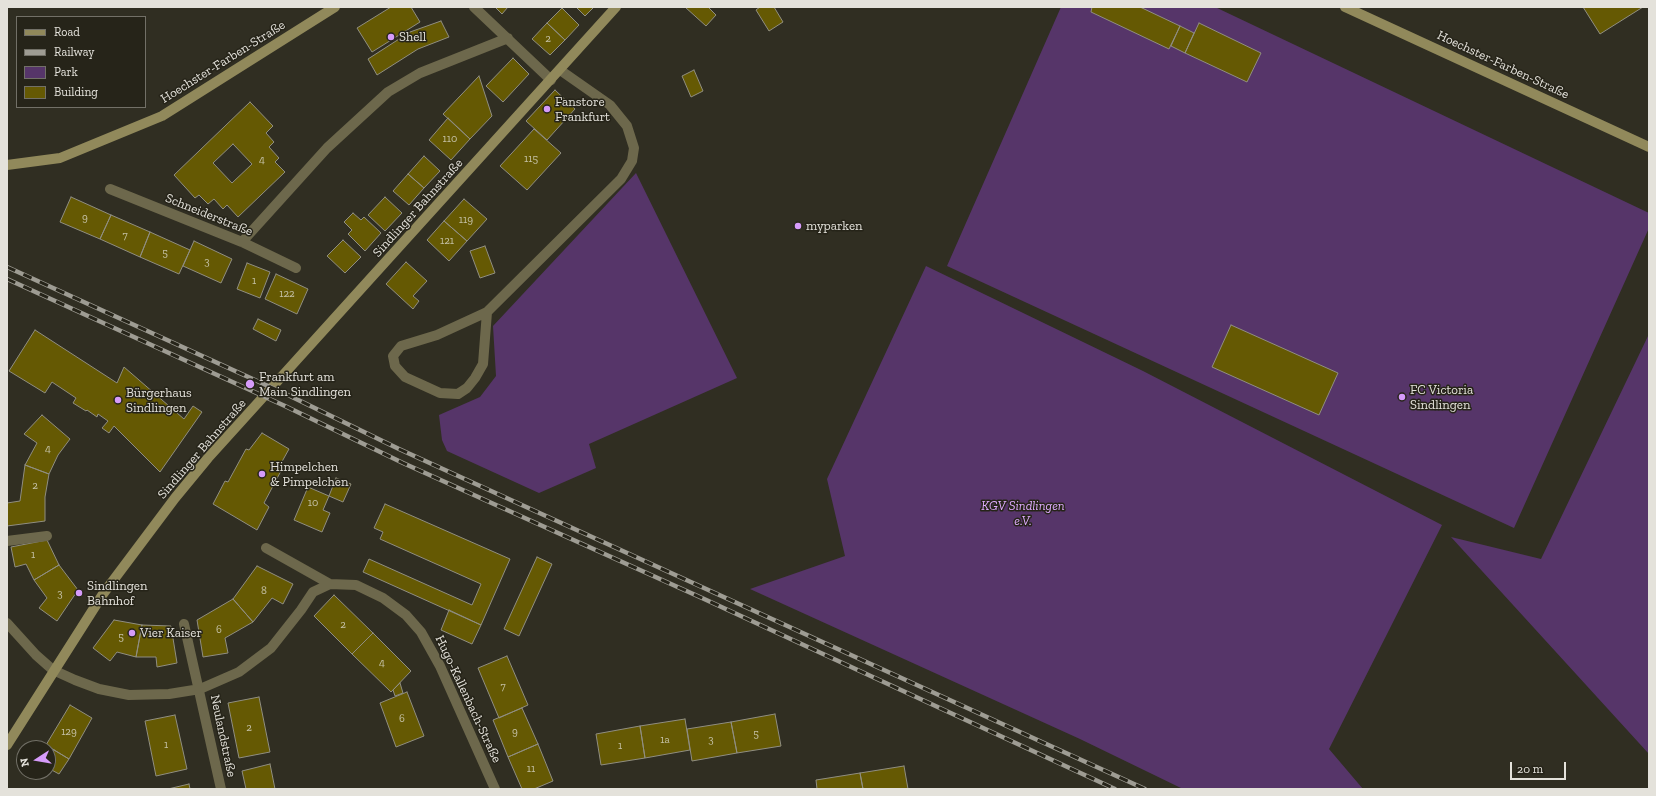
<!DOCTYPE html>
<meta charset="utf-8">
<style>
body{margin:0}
#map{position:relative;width:1656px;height:796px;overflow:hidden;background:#302e22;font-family:"Zilla Slab",serif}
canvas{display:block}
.frame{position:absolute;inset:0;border:8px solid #e4e2db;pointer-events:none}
.legend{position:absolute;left:16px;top:16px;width:130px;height:92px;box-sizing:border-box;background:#262419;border:1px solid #727067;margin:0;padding:5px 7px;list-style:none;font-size:12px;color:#e4e2db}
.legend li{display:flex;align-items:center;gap:8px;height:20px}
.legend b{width:20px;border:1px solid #727067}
.north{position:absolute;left:16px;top:740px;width:40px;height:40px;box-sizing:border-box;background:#262419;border:1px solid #727067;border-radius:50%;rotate:258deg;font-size:11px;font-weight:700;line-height:16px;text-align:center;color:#e4e2db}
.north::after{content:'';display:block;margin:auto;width:14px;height:18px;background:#d69bfa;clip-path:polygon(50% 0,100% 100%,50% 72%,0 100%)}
.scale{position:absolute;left:1510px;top:762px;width:56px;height:18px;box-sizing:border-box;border:2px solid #e4e2db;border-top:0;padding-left:5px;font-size:12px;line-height:14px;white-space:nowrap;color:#e4e2db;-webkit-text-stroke:3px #262419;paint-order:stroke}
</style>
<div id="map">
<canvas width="1656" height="796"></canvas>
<div class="frame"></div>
<ul class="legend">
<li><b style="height:5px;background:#91895b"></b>Road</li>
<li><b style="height:5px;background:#9e9c93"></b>Railway</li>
<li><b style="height:11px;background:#563569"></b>Park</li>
<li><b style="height:11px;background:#655903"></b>Building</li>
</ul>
<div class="north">N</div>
<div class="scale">20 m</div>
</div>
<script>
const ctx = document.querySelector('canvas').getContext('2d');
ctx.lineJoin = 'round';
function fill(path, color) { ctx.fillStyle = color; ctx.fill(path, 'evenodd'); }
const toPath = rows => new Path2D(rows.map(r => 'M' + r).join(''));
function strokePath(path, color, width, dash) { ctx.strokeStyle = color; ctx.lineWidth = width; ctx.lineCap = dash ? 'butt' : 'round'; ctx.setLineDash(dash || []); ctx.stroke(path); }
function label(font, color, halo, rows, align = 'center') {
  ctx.font = font + ' "Zilla Slab",serif'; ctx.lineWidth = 3; ctx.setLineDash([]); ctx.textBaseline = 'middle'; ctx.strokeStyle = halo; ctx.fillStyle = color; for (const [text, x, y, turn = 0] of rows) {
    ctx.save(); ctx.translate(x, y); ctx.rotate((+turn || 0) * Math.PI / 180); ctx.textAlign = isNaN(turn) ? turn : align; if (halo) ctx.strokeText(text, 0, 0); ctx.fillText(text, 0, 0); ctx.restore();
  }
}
fill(toPath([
 [1061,7,1215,7,1649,213,1649,228,1514,528,947,266],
 [636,173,737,378,589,444,596,468,539,493,447,451,442,440,439,415,480,397,496,376,493,326],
 [926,266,1143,371,1442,525,1329,749,1363,789,1183,789,1080,739,750,589,845,556,827,479],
 [1649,334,1649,754,1451,537,1541,559]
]), '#563569');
const building = toPath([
 [391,7,411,7,420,22,372,52,357,28,391,7],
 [495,7,508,7,502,14,495,7],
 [576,7,594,7,585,16,576,7],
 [685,7,708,7,716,15,706,26,685,7],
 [760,7,774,7,783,22,769,31,756,10,760,7],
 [1092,7,1140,7,1180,26,1169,49,1091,12,1092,7],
 [1583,7,1643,7,1600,34,1583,7],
 [562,8,579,25,565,40,547,23,562,8],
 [441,21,449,37,418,49,377,75,368,59,410,32,441,21],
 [547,23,565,40,550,55,532,39,547,23],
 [1199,23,1261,53,1247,82,1185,53,1199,23],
 [1180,26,1194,33,1185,53,1171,46,1180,26],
 [513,58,529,74,503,102,486,86,513,58],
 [694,70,703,91,691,97,682,76,694,70],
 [479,76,492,116,470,139,443,114,479,76],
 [555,90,575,109,547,140,526,121,555,90],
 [250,102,273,126,266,133,274,142,269,147,279,158,275,162,285,172,238,217,227,205,223,209,214,199,208,204,199,195,195,198,174,175,250,102],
 [233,144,252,164,232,183,213,163,233,144],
 [448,118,470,139,451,160,429,140,448,118],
 [534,129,561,153,527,190,500,166,534,129],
 [424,156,440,171,424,188,408,174,424,156],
 [408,174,424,188,409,205,393,191,408,174],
 [71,197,111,215,100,239,60,222,71,197],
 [385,197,402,213,385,231,368,215,385,197],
 [464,199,487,219,467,241,444,221,464,199],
 [353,213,361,220,364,217,381,233,365,251,348,234,352,230,344,222,353,213],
 [111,215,150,232,140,257,100,239,111,215],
 [444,221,467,241,449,261,427,240,444,221],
 [150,232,190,250,179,274,140,257,150,232],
 [343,240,361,257,345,273,327,256,343,240],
 [194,241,232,259,221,283,183,266,194,241],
 [485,246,495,273,480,278,470,251,485,246],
 [406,262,427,281,413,296,419,301,413,309,386,284,406,262],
 [247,263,270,272,260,298,237,289,247,263],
 [276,274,308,289,297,314,265,299,276,274],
 [258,319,281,330,276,341,253,329,258,319],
 [1231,325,1338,373,1319,415,1212,367,1231,325],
 [35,330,117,383,124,367,184,419,193,406,202,412,160,472,114,426,109,433,102,428,108,421,98,414,97,417,87,410,86,411,73,403,76,398,52,382,45,393,9,371,35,330],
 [42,415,70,439,58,455,49,474,25,465,37,443,24,434,42,415],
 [262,433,289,449,279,467,282,469,264,503,269,507,257,530,213,504,225,481,228,482,246,449,249,450,262,433],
 [25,465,49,474,45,497,45,521,7,526,7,503,20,501,25,465],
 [336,478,351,484,343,502,329,496,336,478],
 [308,487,329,496,323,510,330,513,322,532,294,520,308,487],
 [385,504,510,559,481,625,363,572,369,559,472,605,481,584,380,539,383,532,374,528,385,504],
 [47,540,59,565,34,580,26,564,15,567,11,547,47,540],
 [537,557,552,564,519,636,504,629,537,557],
 [59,565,78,590,57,621,39,608,47,598,34,580,59,565],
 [257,566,293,584,283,604,272,598,253,622,233,599,257,566],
 [334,595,373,633,352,654,314,616,334,595],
 [233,599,253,622,225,638,228,653,203,657,197,620,233,599],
 [449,610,481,625,472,644,441,630,449,610],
 [114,620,142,625,136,657,117,652,110,661,93,648,114,620],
 [142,625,171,626,177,663,157,667,156,657,136,657,142,625],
 [373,633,411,671,391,692,352,654,373,633],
 [507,656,528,705,499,718,478,668,507,656],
 [400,683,403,693,395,696,393,690,400,683],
 [407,692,424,736,396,747,380,703,407,692],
 [259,697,270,752,239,758,228,703,259,697],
 [70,705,92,718,69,759,46,745,70,705],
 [522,708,538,744,508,757,493,720,522,708],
 [775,714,781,746,737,753,731,722,775,714],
 [175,715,187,769,156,776,145,721,175,715],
 [685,719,690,750,645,758,640,726,685,719],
 [731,722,737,753,692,761,687,729,731,722],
 [640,726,645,758,601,765,596,734,640,726],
 [538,744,553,781,534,789,522,789,508,757,538,744],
 [54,750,69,759,59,774,48,768,48,760,54,750],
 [270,764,275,789,246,789,242,771,270,764],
 [904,766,908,789,863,789,860,773,904,766],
 [860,773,863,789,817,789,816,780,860,773],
 [189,784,190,789,168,789,189,784]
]);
fill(building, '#655903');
strokePath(building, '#908e81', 1);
strokePath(toPath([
 [474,7,551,80],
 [110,189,242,242,296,268],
 [242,242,327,148,388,92,420,73,508,38],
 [487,312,483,364,475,378,467,388,458,394,440,393,405,377,395,366,393,356,401,346,437,335,487,312,621,179,632,161,634,148,627,126,610,105,560,70],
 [7,541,47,536],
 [266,548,330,584],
 [7,623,36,655,53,670,75,680,99,689,129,695,169,694,200,689,239,672,271,648,301,610,313,592,330,584,356,585,383,598,406,615,421,632,440,666,495,789],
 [184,624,221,789]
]), '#6d684c', 10);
strokePath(toPath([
 [1345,7,1649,147],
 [7,165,60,158,162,116,335,7],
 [7,745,103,594,175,498,208,458,616,7]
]), '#91895b', 10);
const rail = toPath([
 [7,267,290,396,399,449,1145,789],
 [7,279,285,406,403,463,702,598,1115,789]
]);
strokePath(rail, '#9e9c93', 4.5);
strokePath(rail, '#262419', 3, [9]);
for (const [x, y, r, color] of [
 [391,37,4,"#d69bfa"],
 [547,109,4,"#d69bfa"],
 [798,226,4,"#d69bfa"],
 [250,384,5,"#d69bfa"],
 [1402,397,4,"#d69bfa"],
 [118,400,4,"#d69bfa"],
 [262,474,4,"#d69bfa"],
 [79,593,4,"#d69bfa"],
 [132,633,4,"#d69bfa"]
]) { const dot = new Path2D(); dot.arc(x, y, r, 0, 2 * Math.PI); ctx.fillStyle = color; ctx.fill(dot); strokePath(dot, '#262419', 1.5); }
label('11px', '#c4c0a5', null, [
 ["2",548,39],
 ["110",450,139],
 ["115",531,159],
 ["4",262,160],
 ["9",85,218],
 ["119",466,220],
 ["7",125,236],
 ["121",447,241],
 ["5",165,253],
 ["3",207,262],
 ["1",254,281],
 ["122",287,294],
 ["4",48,449],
 ["2",35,486],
 ["10",313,503],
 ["1",33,555],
 ["8",264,591],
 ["3",60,594],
 ["2",343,625],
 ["6",219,630],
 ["5",121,637],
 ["4",382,663],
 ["7",503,687],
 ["6",402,719],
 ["2",249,728],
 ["129",69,732],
 ["9",515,732],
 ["5",756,734],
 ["1a",665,740],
 ["3",711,740],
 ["1",166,745],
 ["1",620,746],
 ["11",531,769]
]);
label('13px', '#e4e2db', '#262419', [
 ["Shell",399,37],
 ["Fanstore",555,102],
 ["Frankfurt",555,117],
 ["myparken",806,226],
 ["Frankfurt am",259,377],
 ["Main Sindlingen",259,392],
 ["FC Victoria",1410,390],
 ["Sindlingen",1410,405],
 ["Bürgerhaus",126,393],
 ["Sindlingen",126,408],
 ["Himpelchen",270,467],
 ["& Pimpelchen",270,482],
 ["Sindlingen",87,586],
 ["Bahnhof",87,601],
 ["Vier Kaiser",140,633]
], 'left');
label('13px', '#e4e2db', '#262419', [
 ["Hoechster-Farben-Straße",223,62,-32],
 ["Hoechster-Farben-Straße",1503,65,25],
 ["Sindlinger Bahnstraße",418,208,-48],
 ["Schneiderstraße",209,215,22],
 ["Sindlinger Bahnstraße",202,449,-49],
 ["Hugo-Kallenbach-Straße",468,699,65],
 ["Neulandstraße",223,736,78]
]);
label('italic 13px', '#deabfd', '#262419', [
 ["KGV Sindlingen",1023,506],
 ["e.V.",1023,521]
]);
</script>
